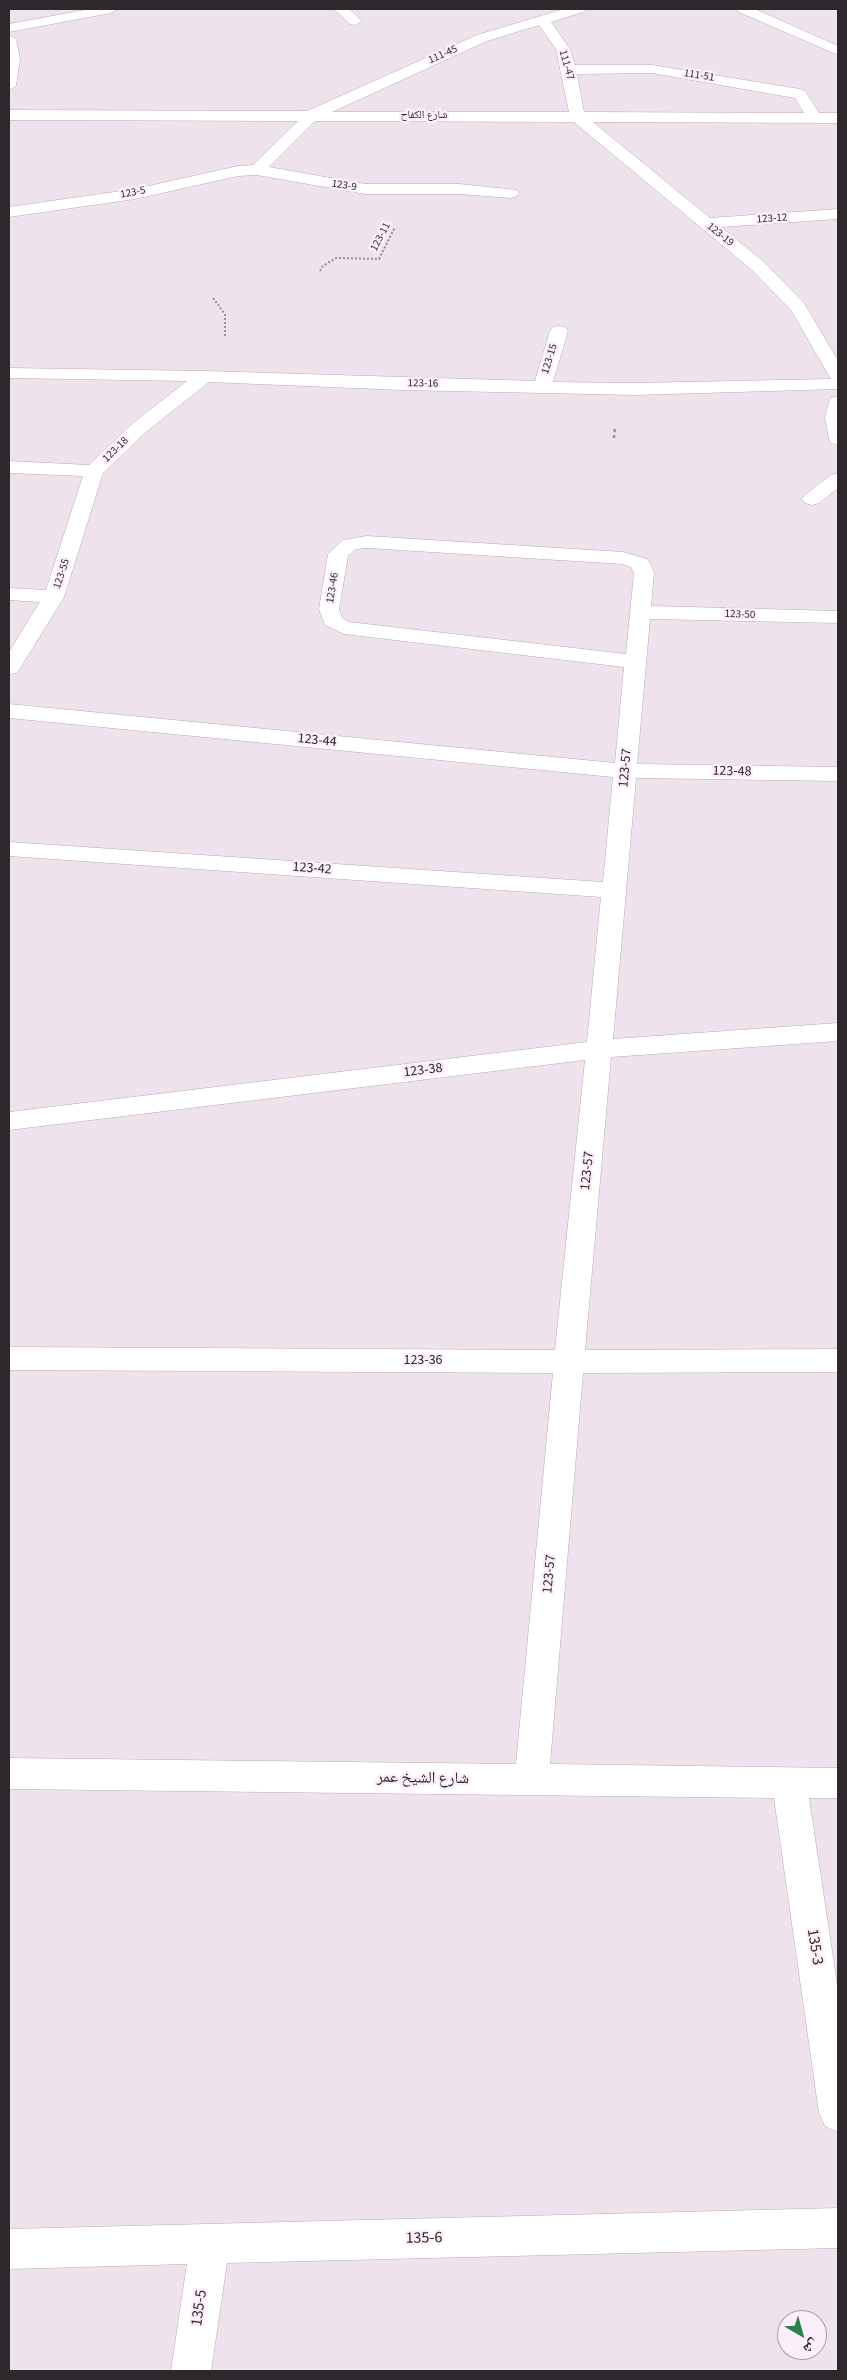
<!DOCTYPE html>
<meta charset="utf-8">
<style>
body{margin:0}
#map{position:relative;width:847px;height:2380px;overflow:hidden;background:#eee2ec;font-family:"Source Sans 3","Noto Naskh Arabic",sans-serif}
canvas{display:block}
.frame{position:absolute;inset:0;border:10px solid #2d282c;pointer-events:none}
.north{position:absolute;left:777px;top:2310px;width:50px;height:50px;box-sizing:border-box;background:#fceff9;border:1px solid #a99fa7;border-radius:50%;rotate:142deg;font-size:14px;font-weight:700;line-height:20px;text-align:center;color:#2d282c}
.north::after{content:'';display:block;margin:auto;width:18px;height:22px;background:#2e7e4e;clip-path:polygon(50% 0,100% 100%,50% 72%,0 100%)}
</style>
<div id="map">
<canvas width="847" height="2380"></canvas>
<div class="frame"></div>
<div class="north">ش</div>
</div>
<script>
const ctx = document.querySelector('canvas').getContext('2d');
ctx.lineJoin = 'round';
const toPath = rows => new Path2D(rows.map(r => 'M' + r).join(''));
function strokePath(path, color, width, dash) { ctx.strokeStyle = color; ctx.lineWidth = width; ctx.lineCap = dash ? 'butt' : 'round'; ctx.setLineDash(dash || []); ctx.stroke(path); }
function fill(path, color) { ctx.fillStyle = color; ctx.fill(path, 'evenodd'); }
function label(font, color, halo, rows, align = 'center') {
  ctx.font = font + ' "Source Sans 3","Noto Naskh Arabic",sans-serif'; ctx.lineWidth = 5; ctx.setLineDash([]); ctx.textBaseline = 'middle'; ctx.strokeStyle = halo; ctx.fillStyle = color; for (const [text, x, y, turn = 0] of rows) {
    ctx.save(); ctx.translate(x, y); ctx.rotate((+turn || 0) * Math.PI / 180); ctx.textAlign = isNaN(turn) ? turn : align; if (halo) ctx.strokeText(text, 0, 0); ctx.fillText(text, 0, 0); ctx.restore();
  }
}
const minor = toPath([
 [90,9,118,9,111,13,9,32,9,24,90,9],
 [334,9,349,9,362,21,355,25,350,24,334,9],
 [564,9,585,9,583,12,551,22,570,49,575,65,652,65,800,89,805,91,819,113,838,113,838,123,593,122,710,218,838,209,838,219,721,227,764,262,804,303,838,361,838,389,635,395,402,390,209,382,146,432,103,473,64,597,17,673,9,674,9,652,40,602,9,600,9,588,46,590,83,476,9,473,9,461,89,465,132,424,187,381,9,378,9,368,205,371,535,381,550,331,553,327,559,326,565,327,568,331,553,382,635,383,831,379,791,310,752,270,574,122,315,121,269,167,365,184,459,184,517,190,519,193,517,196,511,198,459,194,365,194,257,175,238,176,135,199,9,217,9,207,135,189,238,166,253,165,298,121,9,120,9,110,307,111,477,35,564,9],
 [539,25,556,49,569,112,332,112,487,41,539,25],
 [652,73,795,98,804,113,584,112,577,74,652,73],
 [737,9,755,9,838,46,838,55,739,12,737,9],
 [9,35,16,39,20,59,16,86,9,90,9,35],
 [838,396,838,445,831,443,829,439,825,418,829,402,831,398,838,396],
 [838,473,838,488,819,503,812,505,805,503,802,499,805,495,831,475,838,473],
 [367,536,623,552,647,559,650,563,654,573,651,606,838,611,838,623,650,619,637,764,838,767,838,781,636,778,613,1039,838,1023,838,1041,611,1057,585,1350,838,1349,838,1372,583,1373,550,1764,838,1768,838,1798,809,1798,838,1991,838,2132,825,2126,819,2113,774,1798,9,1789,9,1758,516,1764,553,1373,9,1370,9,1347,555,1350,585,1060,9,1130,9,1112,587,1042,601,897,9,856,9,842,603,882,613,777,9,718,9,704,615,763,624,667,344,634,325,625,319,609,328,554,343,540,367,536],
 [367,548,622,564,631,567,634,573,626,654,349,622,342,618,339,609,348,556,356,549,367,548],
 [838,2208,838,2248,227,2263,211,2371,171,2371,187,2264,9,2269,9,2229,838,2208]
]);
strokePath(minor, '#b7abb5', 1);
strokePath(toPath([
 [320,271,323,266,336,258,379,259,395,227],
 [213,298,225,314,225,338]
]), '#999097', 2, [2, 2]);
strokePath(toPath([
 [614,438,615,427]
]), '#999097', 2.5, [3, 3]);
fill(minor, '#fff');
label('11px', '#2d282c', '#fceff9', [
 ["111-45",443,55,-24],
 ["111-47",566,65,74],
 ["111-51",699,76,9],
 ["شارع الكفاح",424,116],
 ["123-9",344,186,9],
 ["123-5",133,193,-11],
 ["123-12",772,219,-4],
 ["123-19",720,235,39],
 ["123-11",381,237,-62],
 ["123-15",550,359,-73],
 ["123-16",423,384,1],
 ["123-18",116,450,-44],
 ["123-55",62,574,-72],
 ["123-46",333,588,-81],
 ["123-50",740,615,2]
]);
label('14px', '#2d282c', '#fceff9', [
 ["123-44",317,741,6],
 ["123-57",626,768,-85],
 ["123-48",732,772,1],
 ["123-42",312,869,4],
 ["123-38",423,1071,-7],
 ["123-57",588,1171,-84],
 ["123-36",423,1361],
 ["123-57",550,1574,-85]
]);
label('16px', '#2d282c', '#fceff9', [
 ["شارع الشيخ عمر",423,1779,1],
 ["135-3",814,1947,81],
 ["135-6",424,2239,-1],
 ["135-5",200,2308,-82]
]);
</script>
